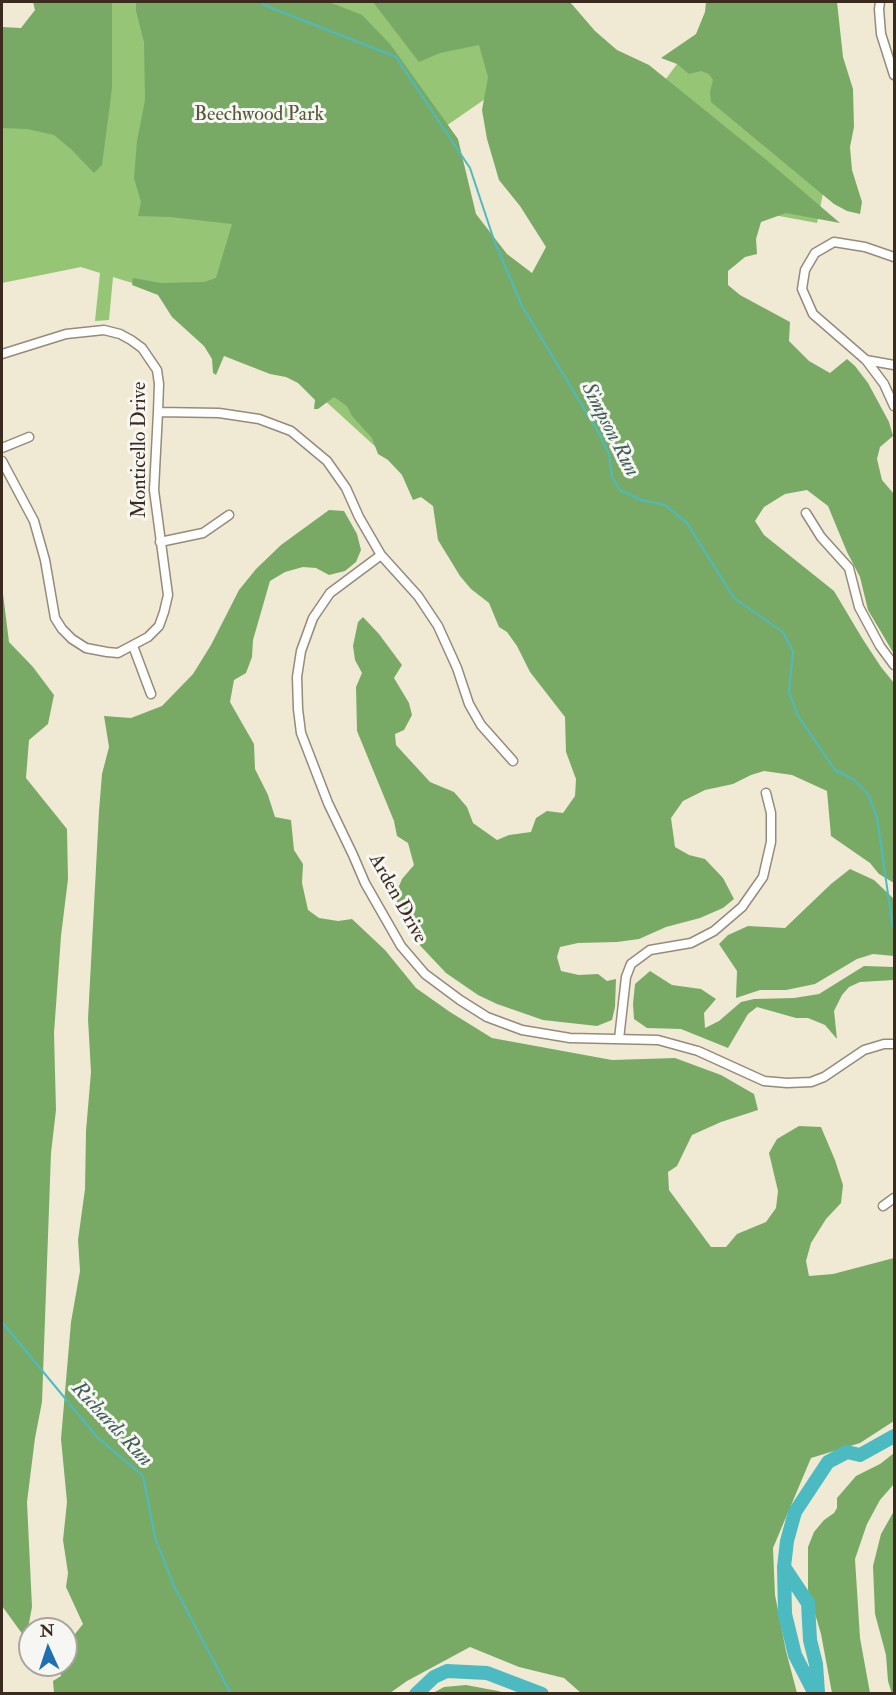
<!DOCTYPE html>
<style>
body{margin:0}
#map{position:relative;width:896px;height:1695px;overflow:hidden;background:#f0ead5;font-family:"IM FELL Double Pica",serif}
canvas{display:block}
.frame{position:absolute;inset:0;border:3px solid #3b2a1e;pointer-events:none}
.north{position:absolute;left:18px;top:1617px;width:60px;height:60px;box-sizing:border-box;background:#f6f6f2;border:2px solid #aba49d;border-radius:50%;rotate:357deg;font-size:16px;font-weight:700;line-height:24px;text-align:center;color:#3b2a1e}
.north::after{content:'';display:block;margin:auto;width:21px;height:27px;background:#1f6fb2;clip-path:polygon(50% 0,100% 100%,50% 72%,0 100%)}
</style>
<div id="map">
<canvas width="896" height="1695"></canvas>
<div class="frame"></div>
<div class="north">N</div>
</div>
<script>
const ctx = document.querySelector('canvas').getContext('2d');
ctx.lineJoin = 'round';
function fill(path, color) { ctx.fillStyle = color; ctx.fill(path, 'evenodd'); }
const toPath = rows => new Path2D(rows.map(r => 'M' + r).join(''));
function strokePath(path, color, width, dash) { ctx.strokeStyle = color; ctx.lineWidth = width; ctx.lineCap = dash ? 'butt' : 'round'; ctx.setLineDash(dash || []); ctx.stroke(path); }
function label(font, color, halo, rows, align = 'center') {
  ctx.font = font + ' "IM FELL Double Pica",serif'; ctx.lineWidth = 6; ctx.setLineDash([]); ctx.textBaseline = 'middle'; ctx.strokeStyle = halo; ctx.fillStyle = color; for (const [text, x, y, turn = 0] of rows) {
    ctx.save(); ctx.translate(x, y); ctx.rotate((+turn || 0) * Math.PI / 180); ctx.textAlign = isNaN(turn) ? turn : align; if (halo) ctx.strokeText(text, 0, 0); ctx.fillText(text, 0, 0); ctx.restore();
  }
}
fill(toPath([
 [39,2,565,2,654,95,723,2,840,110,817,223,537,171,501,88,291,233,379,450,299,377,158,291,113,277,109,320,95,321,100,273,81,267,2,283,2,42,14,50,40,8]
]), '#95c575');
fill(toPath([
 [33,2,112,2,112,88,102,165,94,173,71,149,54,135,27,129,2,128,2,27,21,28,35,10],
 [136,2,329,2,362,15,390,44,458,139,476,214,507,254,532,273,546,247,520,206,499,180,487,139,482,110,488,77,479,45,440,53,419,62,373,2,570,2,595,31,617,50,649,65,764,158,840,223,786,213,761,222,756,239,757,254,745,257,728,271,728,285,740,295,790,322,789,341,809,361,830,373,847,359,855,366,868,383,889,422,893,436,880,447,877,459,882,480,894,494,894,654,868,610,860,577,847,552,828,506,807,490,785,494,764,507,755,521,764,535,834,591,862,638,881,667,894,683,894,883,879,874,870,863,831,836,827,791,792,775,764,771,751,775,733,784,705,790,683,801,671,818,675,847,689,855,705,859,723,878,734,899,723,908,700,918,666,927,639,939,617,942,578,943,560,947,557,957,561,971,579,975,598,974,607,981,616,979,615,1007,612,1020,597,1026,543,1020,497,1004,478,995,446,973,412,937,397,911,397,891,402,879,414,865,408,843,397,836,394,821,357,731,356,687,362,673,355,660,353,646,358,622,363,617,379,634,402,665,394,678,409,703,412,715,404,730,395,734,396,745,430,782,454,792,467,807,473,823,497,840,509,835,531,832,536,818,547,811,563,813,575,796,576,779,566,752,565,717,530,672,517,646,507,632,499,627,489,603,471,589,460,576,438,540,433,506,421,497,413,500,402,475,388,460,378,454,372,438,352,416,347,406,334,397,318,409,314,409,315,400,298,383,286,377,270,374,224,356,216,375,213,373,212,359,204,346,172,317,158,295,132,285,133,278,161,283,204,282,216,278,232,224,170,217,138,216,141,202,134,178,137,141,145,100,144,42,136,11],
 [706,2,837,2,843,57,853,89,854,127,850,147,852,170,862,202,860,214,847,211,834,204,711,102,710,92,713,80,709,74,701,71,689,74,677,64,661,58,696,34,705,12],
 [329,510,344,511,357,534,361,550,356,562,345,571,329,575,316,568,303,567,285,572,270,581,253,640,252,657,246,673,234,680,230,702,254,744,255,769,268,795,275,817,291,820,294,850,303,864,302,883,308,910,319,918,338,921,352,919,385,950,416,988,450,1012,492,1038,612,1060,675,1058,721,1075,754,1094,758,1110,721,1122,692,1135,677,1166,668,1172,669,1190,711,1247,726,1247,737,1234,766,1222,776,1208,778,1191,769,1153,777,1139,799,1126,821,1127,835,1160,843,1185,841,1203,826,1219,811,1243,806,1261,809,1276,833,1274,894,1258,894,1421,860,1443,811,1458,773,1548,775,1595,786,1651,797,1693,581,1693,564,1678,519,1667,470,1647,407,1681,390,1693,54,1693,53,1681,61,1676,59,1665,66,1665,66,1639,75,1634,83,1624,66,1587,68,1573,63,1540,67,1502,61,1439,71,1322,80,1271,78,1240,85,1189,86,1131,91,1072,88,1019,99,811,102,774,109,747,104,716,131,718,162,706,193,674,211,645,239,590,256,569,281,545],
 [2,586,9,642,33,667,54,695,48,724,29,740,26,778,67,829,68,879,61,936,54,1033,56,1110,51,1153,42,1402,35,1438,27,1502,32,1607,26,1639,2,1606],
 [850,869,874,880,894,899,894,956,873,954,857,959,815,984,786,990,760,990,736,998,737,971,719,944,728,935,748,926,785,928,831,884],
 [864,966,894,967,894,980,860,982,849,987,842,995,834,1011,837,1039,825,1025,808,1018,796,1018,757,1007,748,1014,728,1048,681,1029,647,1028,634,1019,633,1004,635,984,650,971,672,985,701,989,716,999,704,1013,705,1028,719,1021,741,1002,754,999,794,998,819,994],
 [894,1453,894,1484,880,1500,867,1524,855,1559,860,1638,870,1693,832,1693,821,1634,808,1590,808,1547,814,1532,824,1520,834,1513,837,1508,837,1498,856,1476,880,1464],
 [894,1511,894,1693,892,1694,888,1681,886,1655,875,1614,873,1566,881,1534],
 [466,1685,498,1691,505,1693,433,1693,444,1687]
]), '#78aa66');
strokePath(toPath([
 [261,2,264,5,396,57,470,168,494,240,522,306,600,435,609,454,612,477,620,490,641,500,665,505,687,523,734,598,783,632,793,652,789,692,798,716,835,770,854,780,868,794,877,817,892,922,894,928],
 [2,1322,97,1437,143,1476,155,1537,173,1584,231,1694]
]), '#4cbbc1', 2);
strokePath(toPath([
 [784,1567,808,1603,810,1640,816,1664,818,1692],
 [416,1694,434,1677,447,1671,487,1673,542,1694],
 [815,1694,795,1655,785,1614,784,1567,787,1541,795,1512,828,1462,847,1452,860,1455,894,1436]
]), '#4cbbc1', 14);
const street = toPath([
 [880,2,879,9,881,34,894,75],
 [894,257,865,247,834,242,815,253,805,270,802,289,813,314,866,360,884,384,894,406],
 [2,354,66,334,104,330,120,334,131,340,142,348,157,370,159,384,158,412,154,490,168,595,164,612,159,626,148,637,118,653,107,652,86,648,72,639,62,629,55,618,45,560,34,521,2,461],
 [866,360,894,365],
 [158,412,219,413,259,419,291,431,327,461,346,488,359,517,381,555,418,596,438,626,457,668,469,704,481,725,513,761],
 [2,448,29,437],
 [806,513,821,537,849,568,859,607,880,646,894,665],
 [160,542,203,533,229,515],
 [381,555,330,593,313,618,301,651,297,677,298,709,301,733,328,803,353,855,365,883,401,946,425,974,460,1000,487,1017,522,1030,570,1038,658,1040,698,1051,764,1081,787,1083,811,1082,824,1077,864,1050,884,1044,894,1044],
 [133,646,151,694],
 [619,1039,626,977,631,964,650,950,691,943,714,931,742,907,763,877,771,842,771,813,766,793],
 [883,1206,894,1198]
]);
strokePath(street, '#968a7a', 11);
strokePath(street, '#fff', 8);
label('20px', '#565838', '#f6f6f2', [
 ["Beechwood Park",259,116]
]);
label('20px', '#3b2a1e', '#f6f6f2', [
 ["Monticello Drive",141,450,-90],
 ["Arden Drive",397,899,61]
]);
label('italic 21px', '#415d57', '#f6f6f2', [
 ["Simpson Run",609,430,63],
 ["Richards Run",111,1425,47]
]);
</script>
